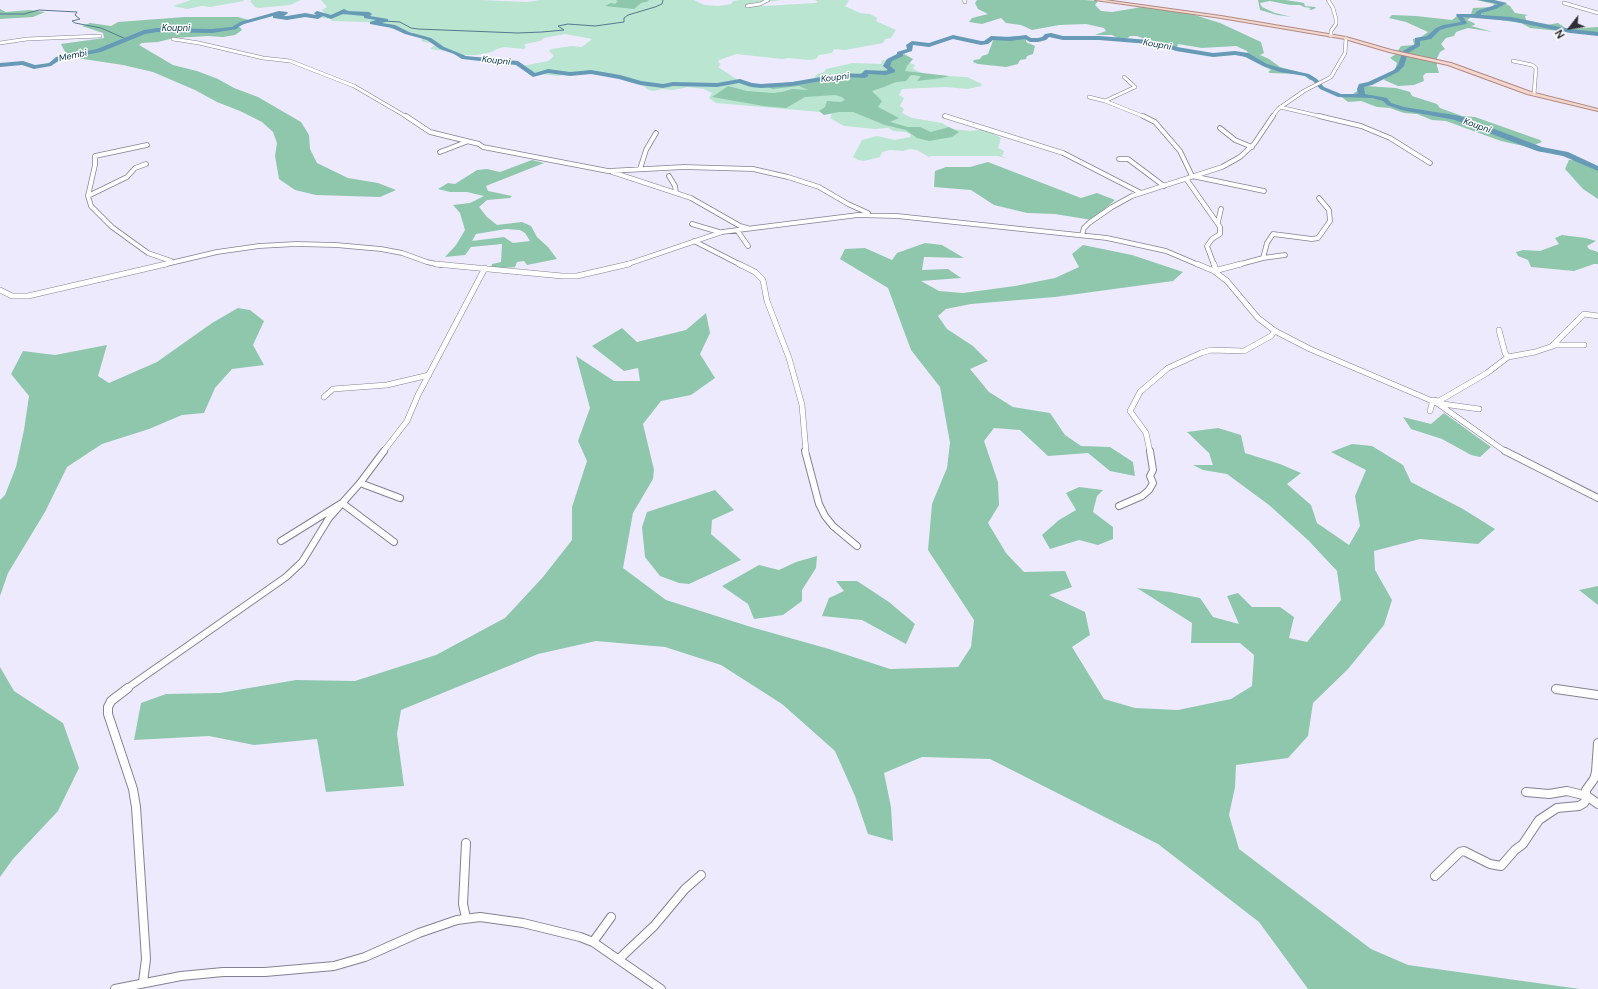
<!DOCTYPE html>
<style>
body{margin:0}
#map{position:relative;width:1598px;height:989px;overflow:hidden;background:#eeeafd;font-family:"DM Sans",sans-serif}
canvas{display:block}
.north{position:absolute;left:1550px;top:8px;width:40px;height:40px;-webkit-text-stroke:3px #fff;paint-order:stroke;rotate:239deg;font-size:11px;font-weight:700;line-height:16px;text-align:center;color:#2f2d34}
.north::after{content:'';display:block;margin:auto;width:14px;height:18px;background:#2f2d34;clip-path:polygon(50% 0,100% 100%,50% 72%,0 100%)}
</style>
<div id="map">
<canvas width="1598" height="989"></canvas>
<div class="north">N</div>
</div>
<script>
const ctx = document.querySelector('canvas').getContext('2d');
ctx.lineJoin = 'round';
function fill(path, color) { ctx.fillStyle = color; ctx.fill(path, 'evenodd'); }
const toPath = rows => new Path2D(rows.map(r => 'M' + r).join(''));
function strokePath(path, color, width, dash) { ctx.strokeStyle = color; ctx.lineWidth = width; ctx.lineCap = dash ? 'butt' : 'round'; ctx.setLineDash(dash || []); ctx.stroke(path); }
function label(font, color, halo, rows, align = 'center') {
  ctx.font = font + ' "DM Sans",sans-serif'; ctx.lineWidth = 3; ctx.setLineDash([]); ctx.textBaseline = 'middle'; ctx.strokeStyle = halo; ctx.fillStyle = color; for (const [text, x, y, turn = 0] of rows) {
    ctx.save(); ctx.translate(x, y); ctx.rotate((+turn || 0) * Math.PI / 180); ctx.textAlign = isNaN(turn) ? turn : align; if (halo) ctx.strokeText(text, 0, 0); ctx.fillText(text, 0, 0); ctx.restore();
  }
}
fill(toPath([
 [191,0,243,0,244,1,210,7,202,6,187,9,173,6],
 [252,0,301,0,290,5,259,8,255,7,250,1],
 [321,0,480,0,527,2,540,0,694,0,704,5,718,6,731,4,733,1,740,0,782,0,751,4,765,6,815,3,818,2,815,0,847,0,849,1,845,6,860,13,870,14,877,18,876,21,896,30,891,38,885,39,883,43,845,50,834,49,832,53,819,55,816,59,810,60,788,58,782,59,736,54,719,60,718,62,721,64,718,67,744,84,772,86,814,78,817,74,824,72,826,69,853,63,881,64,883,60,910,63,915,65,913,69,927,75,967,77,982,84,981,86,968,89,945,87,902,89,899,95,904,98,900,106,904,109,902,113,912,118,942,123,952,129,971,131,984,129,1001,138,998,148,1004,151,1002,156,1008,159,998,156,931,156,929,157,917,150,910,149,903,151,890,150,882,152,880,157,864,161,858,160,853,157,862,140,877,136,895,140,910,137,911,135,906,132,893,131,888,128,875,129,844,126,830,118,832,113,716,103,709,98,712,93,704,89,688,87,673,90,662,89,654,91,649,90,639,83,628,82,621,77,610,76,607,74,581,71,558,76,532,73,523,66,548,61,554,56,549,51,551,49,572,46,582,47,592,39,565,34,544,38,540,41,526,44,524,45,526,47,524,49,504,47,497,49,492,52,477,55,455,55,452,52,430,49,435,45,433,43,423,42,421,40,425,37,417,36,412,32,403,32,401,30,391,29,389,27,380,26,367,22,332,21,331,19,322,18,320,16,325,13,322,10,327,7]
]), '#bae5d0');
fill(toPath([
 [616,0,648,0,649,1,641,3,634,9,605,6,611,3,615,4,618,1],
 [977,0,1084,0,1098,1,1095,5,1101,11,1112,12,1142,7,1185,12,1220,23,1261,42,1264,53,1260,55,1269,59,1280,67,1310,75,1319,81,1310,80,1305,76,1297,74,1270,73,1268,72,1271,70,1241,55,1248,54,1247,51,1236,46,1202,48,1178,44,1177,48,1148,43,1145,39,1137,36,1130,36,1128,38,1119,39,1112,35,1095,35,1106,31,1104,28,1086,24,1059,25,1032,30,1021,25,1006,23,1001,18,982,24,969,22,972,18,988,14,978,9,975,3],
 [1258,0,1285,0,1299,2,1304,3,1305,6,1315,7,1316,8,1311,10,1309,9,1311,8,1304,7,1300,5,1290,5,1270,1,1260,3,1262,7,1275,13,1292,17,1277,15,1260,10],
 [1476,0,1491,0,1504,3,1510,6,1515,13,1528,15,1525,16,1526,20,1547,25,1558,23,1567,29,1598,27,1598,35,1530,28,1521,23,1486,18,1471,14,1473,8,1493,7,1494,4],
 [0,9,6,12,29,10,45,12,33,17,0,19],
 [1392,15,1416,16,1452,20,1457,16,1463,15,1469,16,1470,18,1467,20,1474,23,1475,25,1471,26,1493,32,1468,28,1456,32,1454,36,1446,38,1441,44,1445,49,1440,52,1437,58,1437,66,1439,73,1426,73,1423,76,1424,81,1414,85,1398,86,1384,80,1388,73,1395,70,1397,63,1390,58,1396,54,1401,46,1414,45,1413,39,1421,37,1428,32,1406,22,1389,18],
 [185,17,238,17,252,21,243,23,239,26,242,30,235,35,223,37,208,36,174,38,158,42,142,43,139,45,173,65,197,71,218,79,234,88,258,97,301,122,309,135,310,149,317,163,348,178,378,183,396,190,380,197,316,195,295,190,279,179,275,156,277,143,273,132,262,122,240,111,217,102,195,90,153,72,123,65,70,57,64,50,61,44,104,38,103,33,82,26,90,23,111,26,118,22],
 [1016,36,1026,39,1026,42,1035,46,1033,54,1027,56,1026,59,1020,60,1018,64,1006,67,978,64,973,62,974,60,980,59,982,56,988,54,994,38],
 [904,54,913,59,907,66,905,71,949,76,942,78,917,81,921,76,911,75,906,81,896,82,884,87,872,91,882,101,878,107,899,118,890,122,908,127,920,127,931,132,949,127,959,132,952,137,929,141,917,138,906,130,885,125,853,112,839,112,824,115,819,111,825,107,827,101,841,102,845,100,842,97,835,95,805,97,786,108,764,106,712,97,728,86,747,91,772,93,782,92,792,89,808,90,799,86,773,89,758,84,778,84,887,70,890,60],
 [1365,86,1396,88,1410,92,1412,96,1437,104,1440,108,1462,116,1475,117,1540,140,1542,142,1534,145,1553,152,1541,152,1528,147,1501,141,1446,121,1432,120,1417,114,1404,113,1390,108,1377,107,1361,101,1348,102,1339,95,1353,95,1354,93],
 [532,160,544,163,486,186,488,191,512,196,510,198,487,200,479,207,487,217,497,225,522,222,531,226,537,237,548,247,557,259,527,265,524,261,517,262,515,267,491,269,492,264,501,262,502,244,471,247,465,255,445,257,456,245,465,230,460,213,453,205,470,203,484,196,467,192,450,192,438,189,448,183,455,184,477,170,487,169,500,172],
 [506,229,520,230,525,233,530,241,513,243,504,237,472,241,476,234],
 [1569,160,1586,161,1598,167,1598,199,1583,189,1565,169],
 [988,162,1081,198,1097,193,1115,200,1092,220,1055,214,1027,213,994,205,971,190,934,187,935,171,946,167,970,167],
 [1562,235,1586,238,1596,241,1587,246,1589,249,1598,252,1598,264,1594,264,1574,271,1531,267,1528,260,1518,256,1516,252,1523,250,1540,251,1559,244,1555,238],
 [925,243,942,245,964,258,924,257,922,270,948,269,961,278,921,281,939,291,963,293,1015,286,1055,278,1079,267,1072,254,1083,245,1132,255,1183,272,1173,281,1055,297,971,304,946,309,938,316,947,329,973,346,988,361,970,369,989,392,1013,407,1050,413,1065,435,1081,446,1110,447,1133,462,1135,476,1110,471,1088,453,1048,456,1020,430,994,428,984,441,998,482,999,505,988,523,1006,553,1024,572,1065,571,1072,587,1049,595,1085,612,1090,635,1072,647,1104,699,1135,708,1178,710,1231,699,1252,686,1254,655,1240,643,1191,643,1192,623,1137,588,1170,592,1200,598,1213,617,1239,624,1227,596,1238,593,1252,607,1280,607,1294,617,1289,638,1307,642,1341,600,1337,571,1309,541,1269,505,1227,474,1203,470,1193,465,1213,465,1209,453,1187,432,1218,428,1241,435,1245,453,1280,464,1301,473,1287,484,1311,505,1317,523,1349,545,1360,526,1355,496,1366,470,1331,452,1352,444,1372,446,1403,465,1411,482,1463,509,1495,529,1478,544,1420,539,1374,551,1375,570,1392,600,1384,625,1348,669,1313,703,1308,736,1288,758,1236,765,1235,787,1229,815,1239,849,1371,949,1408,965,1580,989,1308,989,1259,922,1158,844,990,759,922,757,884,773,891,807,893,841,868,834,855,796,835,751,782,704,721,665,665,647,596,641,538,654,401,710,397,734,404,786,326,792,317,739,254,745,209,736,134,740,141,703,166,694,220,693,296,680,355,681,436,655,505,618,543,577,572,540,572,507,587,461,578,441,590,408,576,356,614,381,640,381,638,368,624,371,592,346,622,328,637,342,686,330,706,313,710,333,700,354,715,378,691,395,661,401,643,424,654,470,653,479,633,513,623,568,666,600,751,627,829,649,890,669,958,667,971,647,974,620,928,550,932,504,947,468,950,443,940,387,911,350,888,288,840,259,845,249,865,248,892,260,897,253],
 [238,308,250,310,264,321,253,345,264,365,232,369,215,388,204,413,182,415,149,429,102,444,67,467,45,512,8,573,0,596,0,500,5,495,16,467,24,430,29,396,11,374,23,351,55,355,107,345,98,376,109,383,157,362,212,323],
 [1444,413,1491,447,1480,457,1471,455,1442,439,1411,429,1403,417,1431,424],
 [1079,487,1103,490,1097,496,1093,512,1113,527,1113,539,1098,545,1079,540,1050,549,1042,535,1059,520,1076,510,1066,493],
 [715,490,734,510,712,520,711,534,741,560,689,584,679,583,660,576,645,557,642,527,647,512],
 [817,556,816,568,802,590,802,601,783,615,754,619,748,604,722,586,759,565,779,570,796,562],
 [836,581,857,581,889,602,915,624,906,644,862,620,822,616,829,598,844,591],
 [1598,586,1598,605,1579,590],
 [0,667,14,691,63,723,79,768,58,811,13,859,0,877]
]), '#8ec7ac');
strokePath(toPath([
 [0,14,24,14,39,10,77,12,75,15,80,19,72,21,75,23,101,28,126,39],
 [384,21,400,22,411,28,418,29,518,33,542,32,564,30,558,26,568,24,595,26,624,22,624,18,628,15,655,7,662,4,663,0]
]), '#56798f', 1);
fill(toPath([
 [1479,0,1494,0,1507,3,1496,9,1481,13,1481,15,1511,17,1570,29,1598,32,1598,36,1570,33,1511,21,1463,17,1467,23,1466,24,1446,28,1440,30,1431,39,1420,41,1420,46,1408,53,1404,66,1398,72,1372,85,1364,87,1365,94,1387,98,1391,103,1404,107,1460,116,1542,147,1568,152,1598,166,1598,171,1563,156,1537,151,1455,120,1401,110,1387,105,1383,101,1372,98,1338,97,1320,89,1313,81,1305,76,1280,72,1263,66,1246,57,1235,55,1213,57,1176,51,1165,47,1149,44,1099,40,1063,40,1049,37,1046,40,1038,42,1030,42,1025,39,1010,41,993,40,988,44,981,45,953,39,929,47,913,45,912,51,903,54,903,56,892,61,890,66,895,70,895,72,886,75,868,74,868,76,865,78,845,77,792,86,761,88,751,87,739,83,717,87,673,86,663,88,640,85,619,79,591,74,570,76,548,73,533,77,516,65,462,59,454,54,440,49,427,40,405,34,392,28,370,24,370,22,376,20,364,18,364,16,343,14,331,19,323,16,318,19,305,17,287,20,273,18,273,16,244,24,238,27,237,29,212,33,157,32,145,34,101,52,60,60,51,66,34,69,22,65,0,67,0,63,23,61,35,65,49,63,56,57,97,49,144,30,157,28,212,29,232,27,240,22,279,11,287,12,288,13,284,16,287,16,305,13,316,15,314,13,317,11,331,15,344,9,348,11,369,12,372,14,370,16,388,19,388,21,382,23,395,25,409,32,431,38,444,47,466,56,518,61,535,73,548,69,570,72,591,70,620,75,641,81,663,84,673,82,717,83,740,79,752,83,761,84,792,82,845,73,861,74,865,70,886,71,888,70,883,66,887,59,897,54,897,52,907,49,906,45,912,41,929,43,953,35,981,41,984,41,991,36,1010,37,1026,35,1031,38,1038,38,1042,37,1045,34,1051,33,1063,36,1099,36,1149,40,1168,44,1177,47,1213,53,1235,51,1248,53,1267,64,1281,68,1309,74,1317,79,1324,87,1341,94,1358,94,1357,89,1359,84,1368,82,1394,70,1398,65,1403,51,1415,44,1415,38,1427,36,1436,28,1443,25,1461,22,1456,15,1457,14,1475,14,1477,11,1498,4,1479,0]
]), '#669ab6');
const minorFar4 = toPath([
 [964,0,965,2],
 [1328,0,1333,8,1336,19,1336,24,1331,31,1331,36],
 [1564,3,1598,13],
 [747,6,760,4,768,0],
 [173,39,199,43,263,58,290,61,354,86,407,117],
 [0,43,27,39,100,36],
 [1513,61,1532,65,1536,68,1534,94],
 [1089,97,1105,101,1145,117],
 [1105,101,1135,87,1124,77],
 [1280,107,1323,117],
 [945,116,949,117],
 [1272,117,1278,109,1304,91,1331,77,1345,53,1346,38]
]);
const minorFar3 = toPath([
 [406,116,430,132,479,144,483,147,608,171,684,167,753,169,788,177,819,187,848,204,868,213],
 [945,116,1063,153,1141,193],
 [1143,116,1155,122,1180,151,1192,176,1264,191],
 [1319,116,1361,126,1390,138,1430,163],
 [1220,128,1235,140,1252,147],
 [147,145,95,156,95,165,88,196,91,206,112,227,148,253,171,261],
 [440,152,466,142],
 [1119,159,1128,159,1164,186],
 [640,169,646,150,656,133],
 [612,172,691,198,740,226,747,228],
 [669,176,675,186,676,193],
 [1187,180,1220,227,1220,234,1212,239,1207,246,1214,265],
 [88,196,127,177,135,168,146,164],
 [1218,222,1221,209],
 [692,224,719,232],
 [737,230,748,246],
 [1082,235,1084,228,1089,223,1112,207,1132,196,1222,167,1240,157,1254,144,1273,116],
 [694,241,741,265],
 [1263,258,1267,243,1273,234,1312,239,1318,238,1330,221,1329,210,1319,198],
 [162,265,217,252,259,246,296,244,336,245,381,249,402,253,427,262,441,265],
 [625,265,722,232,858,215,897,216,1107,238,1166,251,1199,265],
 [1237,265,1263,258,1285,255]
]);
const minorFar2 = toPath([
 [436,264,562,276,577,276,629,264],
 [739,264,755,272,763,280,767,301,789,358,802,405,806,452],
 [1197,264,1214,271,1227,281,1258,318,1275,331,1310,349,1437,403,1506,452],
 [1214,264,1216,270],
 [1214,271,1241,264],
 [0,290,12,296,28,296,166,264],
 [1499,330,1505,353,1508,357],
 [1552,346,1584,314,1598,316],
 [324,397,333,389,387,385,429,375],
 [1443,404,1479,409],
 [1430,411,1433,400,1439,401,1487,373,1508,357,1535,352,1556,345,1584,345],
 [383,452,407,421,418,395,485,268],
 [1150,452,1146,433,1130,411,1140,392,1168,368,1201,353,1211,350,1244,351,1271,336,1275,331]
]);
const minorFar1 = toPath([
 [805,451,819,504,825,516,833,526,857,546],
 [1505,451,1598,498],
 [360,483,400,498],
 [1119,506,1142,496,1149,490,1153,483,1150,476,1153,470,1150,451],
 [281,541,342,503,394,542],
 [126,689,286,577,302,562,329,518,360,483,384,451]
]);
const minor = toPath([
 [128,688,111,701,108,707,108,714,133,789,136,807,146,959,143,982],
 [1556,689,1598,695],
 [1526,792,1549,794,1567,791,1587,796,1598,804],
 [466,843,463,904,466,918],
 [1435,876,1460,852,1464,851,1490,864,1501,866,1515,850,1523,844,1539,820,1557,808,1579,806,1584,803,1586,800,1586,790,1594,779,1596,772,1598,743],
 [593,942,611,917],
 [619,959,654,926,685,889,701,875],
 [115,989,181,976,223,972,265,972,334,966,365,957,419,933,457,920,480,917,523,923,580,937,593,942,661,989]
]);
const major = toPath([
 [1095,0,1105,0,1221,16,1346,37,1391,50,1451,63,1531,92,1598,109,1598,111,1527,94,1448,65,1389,52,1345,39,1221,18,1095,0]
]);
strokePath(minorFar4, '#858192', 4);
strokePath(minorFar3, '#858192', 5.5);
strokePath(minorFar2, '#858192', 6);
strokePath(minorFar1, '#858192', 8);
strokePath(minor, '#858192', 10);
strokePath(major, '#ad8a82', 2);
strokePath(minorFar4, '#fff', 3);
strokePath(minorFar3, '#fff', 4);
strokePath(minorFar2, '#fff', 5);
strokePath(minorFar1, '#fff', 6);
strokePath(minor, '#fff', 8);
fill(major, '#f7d7cd');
label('italic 9px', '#023145', '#fff', [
 ["Koupni",176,29],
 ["Koupni",1157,45,10],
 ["Membi",73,56,-12],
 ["Koupni",496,61,6],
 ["Koupni",835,78,-7],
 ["Koupni",1477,126,20]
]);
</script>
